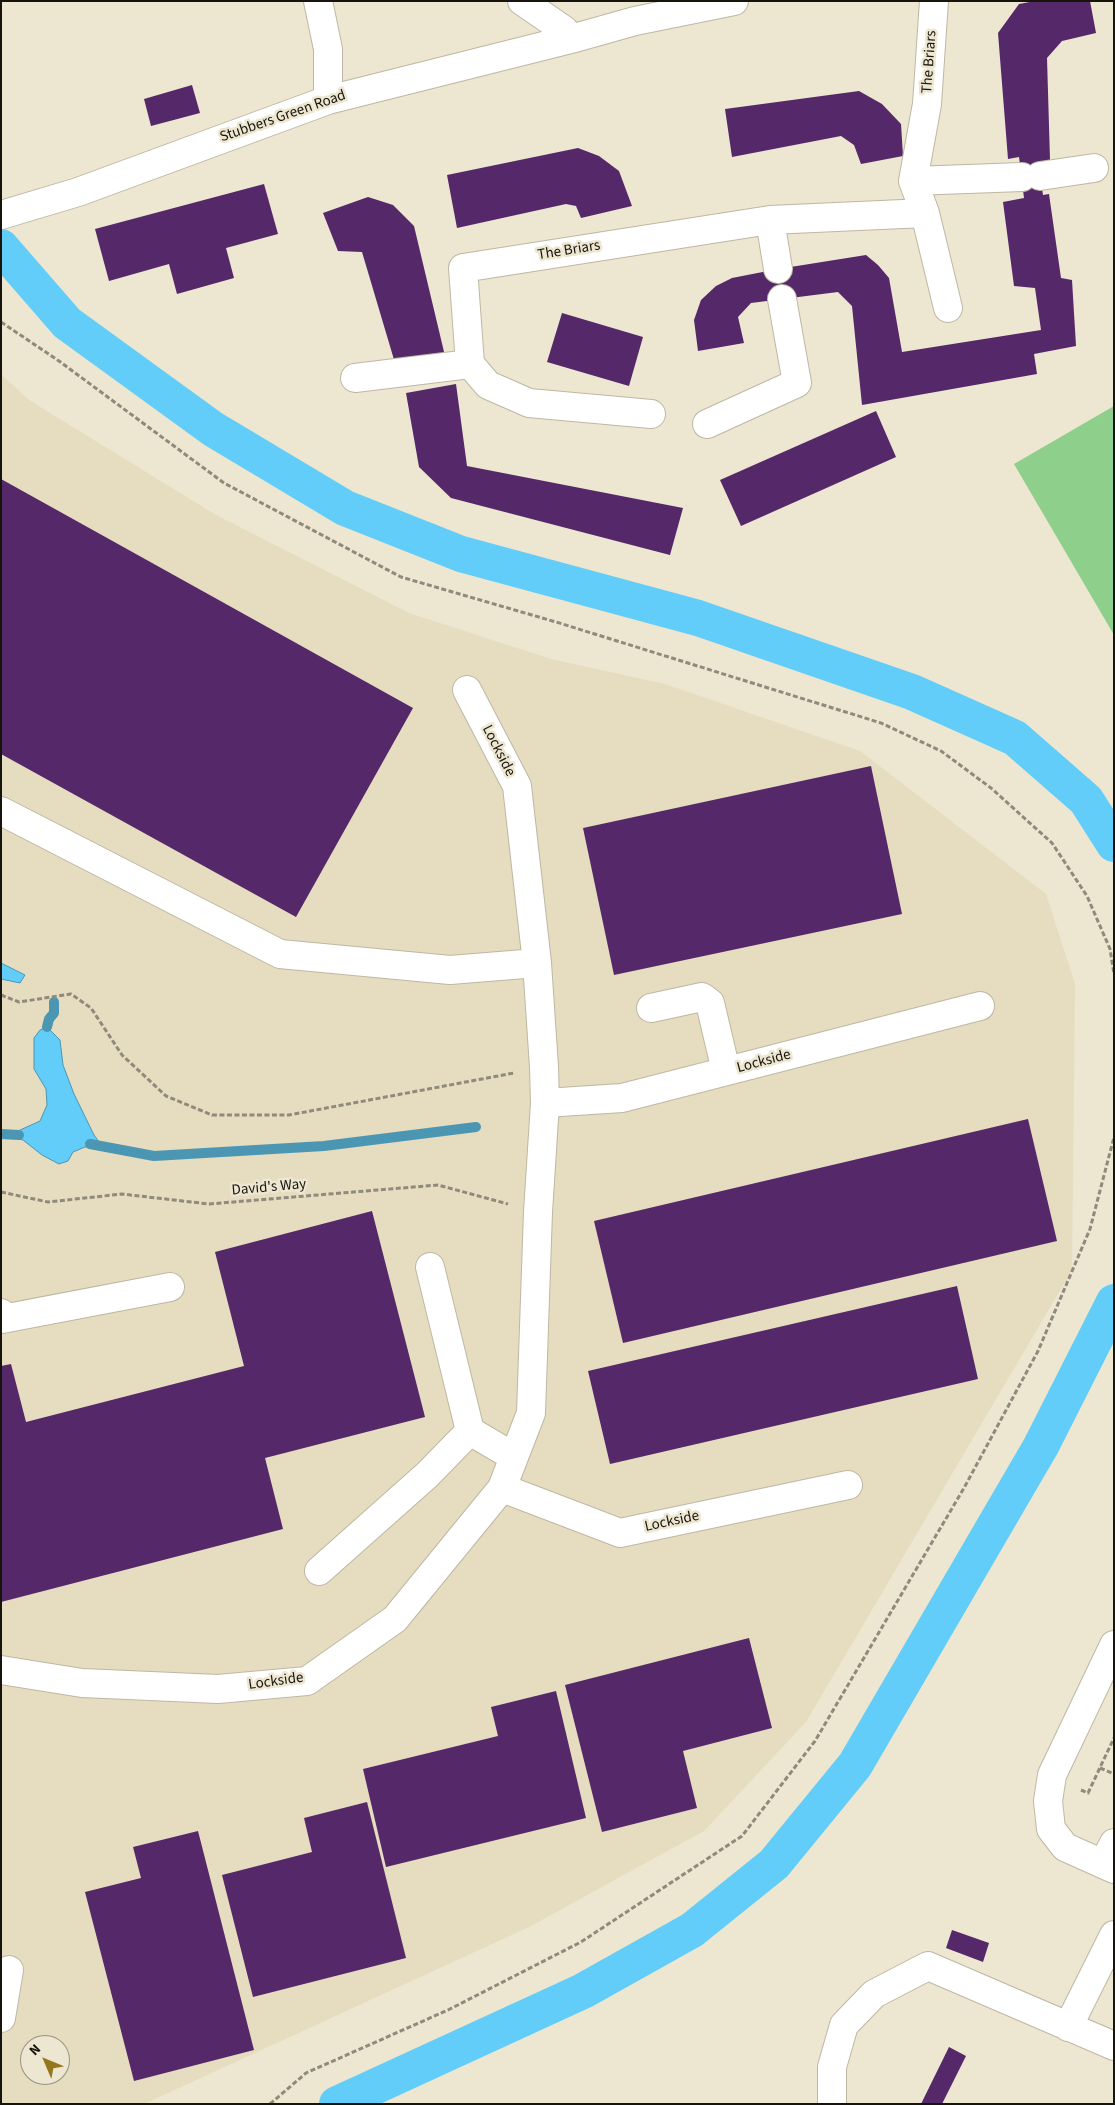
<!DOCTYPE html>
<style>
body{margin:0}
#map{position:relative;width:1115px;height:2105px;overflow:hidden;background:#ede6d1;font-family:"Source Sans 3",sans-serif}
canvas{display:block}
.frame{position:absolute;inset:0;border:2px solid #16140d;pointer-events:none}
.north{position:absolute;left:20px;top:2035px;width:50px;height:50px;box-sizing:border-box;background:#ede6d1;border:1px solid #979283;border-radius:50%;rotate:315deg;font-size:14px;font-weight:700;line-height:20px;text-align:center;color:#16140d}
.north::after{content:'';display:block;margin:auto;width:18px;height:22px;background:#95761e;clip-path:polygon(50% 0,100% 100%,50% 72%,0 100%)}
</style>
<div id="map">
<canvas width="1115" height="2105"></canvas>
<div class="frame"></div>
<div class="north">N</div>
</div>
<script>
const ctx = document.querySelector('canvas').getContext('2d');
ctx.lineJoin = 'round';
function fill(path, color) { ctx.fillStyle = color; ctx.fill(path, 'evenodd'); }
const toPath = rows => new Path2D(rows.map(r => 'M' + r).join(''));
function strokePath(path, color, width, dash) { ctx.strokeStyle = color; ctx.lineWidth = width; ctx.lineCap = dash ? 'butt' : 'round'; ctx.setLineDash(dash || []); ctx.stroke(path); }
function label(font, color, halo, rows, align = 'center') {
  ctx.font = font + ' "Source Sans 3",sans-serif'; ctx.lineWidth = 5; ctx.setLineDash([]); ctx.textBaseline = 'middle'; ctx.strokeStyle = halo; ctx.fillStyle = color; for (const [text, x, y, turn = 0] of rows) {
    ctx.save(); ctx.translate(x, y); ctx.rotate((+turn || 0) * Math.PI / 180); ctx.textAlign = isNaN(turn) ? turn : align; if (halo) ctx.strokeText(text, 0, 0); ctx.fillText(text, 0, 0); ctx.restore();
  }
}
fill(toPath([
 [1,374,29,400,216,515,409,613,551,659,665,684,860,751,1046,894,1075,984,1072,1270,806,1722,704,1831,529,1927,144,2104,1,2104],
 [30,2045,60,2045,60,2075,30,2075]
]), '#e6dcc0');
fill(toPath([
 [1114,406,1114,635,1014,464]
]), '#8ecf8b');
const water = toPath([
 [1,963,25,975,20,983,1,979,1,963],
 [47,1027,60,1040,63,1065,74,1094,94,1135,102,1146,85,1147,73,1152,68,1161,59,1164,42,1155,23,1140,7,1136,40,1121,47,1105,46,1089,34,1069,34,1038,40,1030,47,1027]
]);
fill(water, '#62cdf8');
strokePath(water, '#4b96b2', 1);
strokePath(toPath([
 [47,1027,49,1019,54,1013,54,1002],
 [1,1134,19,1135],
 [90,1144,154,1156,324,1146,476,1127]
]), '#4b96b2', 10);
strokePath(toPath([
 [1,247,67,323,213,429,345,508,461,554,698,618,912,692,1015,738,1086,800,1114,844],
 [337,2104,583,1991,692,1930,774,1864,855,1765,1041,1446,1114,1302]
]), '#62cdf8', 36);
fill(toPath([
 [1035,1,1090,1,1096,33,1062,41,1047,58,1050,160,1038,162,1043,195,1049,194,1061,278,1072,280,1076,346,1034,354,1037,374,862,405,852,306,838,292,751,303,738,317,744,343,698,351,694,320,701,300,716,286,732,278,778,269,866,255,878,265,889,278,902,352,1041,330,1035,288,1014,286,1003,202,1024,198,1019,157,1008,159,998,33,1019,4],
 [192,85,200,113,151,126,144,99],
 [859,91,882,104,901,124,903,156,861,164,854,145,841,136,732,157,725,109],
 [578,148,599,156,619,171,632,206,581,218,576,206,566,204,457,228,447,175],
 [264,184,278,234,226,248,234,278,177,294,169,264,109,281,95,229],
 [368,197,393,205,414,226,445,356,395,363,362,252,338,251,323,213],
 [562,313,643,337,629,386,547,362],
 [456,384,467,466,683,508,670,555,451,498,419,467,406,393],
 [876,411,896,457,741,526,720,480],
 [1,479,413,708,296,917,1,754],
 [871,766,902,914,614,975,583,828],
 [1028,1119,1057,1241,623,1343,594,1221],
 [372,1211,425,1417,265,1458,283,1529,1,1602,1,1366,11,1364,26,1422,244,1366,215,1252],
 [957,1286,978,1379,610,1464,588,1371],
 [749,1638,772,1728,683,1751,697,1808,602,1832,565,1685],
 [556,1691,586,1818,386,1867,363,1769,498,1736,491,1707],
 [367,1802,406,1958,253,1997,222,1875,312,1852,304,1818],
 [198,1831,254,2050,134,2081,85,1892,141,1878,133,1847],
 [952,1930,989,1943,983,1962,946,1948],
 [949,2047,966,2056,942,2104,921,2104]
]), '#542869');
const minor = toPath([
 [318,1,328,49,328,100],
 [522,1,564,30,571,39],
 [1040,176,1094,168],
 [913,181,927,104,934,1],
 [925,213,948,308],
 [1,215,78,192,328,100,571,39,635,21,734,1],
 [770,220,778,269],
 [355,378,470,364],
 [651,414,529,403,488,385,470,364,463,268,770,220,925,213,913,181,1022,177],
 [707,424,797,383,782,299],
 [1,811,280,954,450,970,537,963],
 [651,1008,702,997,710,1003,726,1071],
 [545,1103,622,1098,980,1006],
 [430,1267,470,1431,514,1457],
 [1,1313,2,1319,170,1287],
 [502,1488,620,1533,848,1485],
 [319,1571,427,1475,470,1431],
 [1114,1645,1052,1775,1048,1801,1051,1829,1065,1847,1114,1869],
 [1,1670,82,1683,218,1689,307,1681,395,1619,502,1488,531,1413,538,1212,545,1103,544,1067,537,963,517,786,467,690],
 [1103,1864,1114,1843],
 [1,2018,9,1970],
 [1068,2027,1114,1935],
 [832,2104,832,2067,844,2025,874,1994,928,1966,1114,2046]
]);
strokePath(minor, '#beb7a3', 30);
strokePath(toPath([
 [1,322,59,361,224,483,401,577,556,622,881,723,941,751,991,788,1052,843,1087,896,1110,949,1114,974],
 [1,995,19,1002,71,994,91,1008,122,1055,166,1096,212,1115,289,1115,514,1073],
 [1,1192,48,1202,122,1194,209,1204,438,1185,508,1204],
 [1100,1768,1114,1774],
 [1081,1790,1088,1793,1114,1738],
 [270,2104,306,2073,448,2010,581,1942,742,1836,815,1741,964,1488,1038,1351,1090,1229,1114,1137]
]), '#8f8a7b', 3, [5, 2.5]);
strokePath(minor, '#fff', 28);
label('15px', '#16140d', '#ede6d1', [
 ["The Briars",930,62,-86],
 ["Stubbers Green Road",283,117,-19],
 ["The Briars",569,251,-9],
 ["Lockside",498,751,63],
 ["Lockside",764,1062,-15],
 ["David's Way",269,1188,-5],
 ["Lockside",672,1522,-12],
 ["Lockside",276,1682,-8]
]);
</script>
